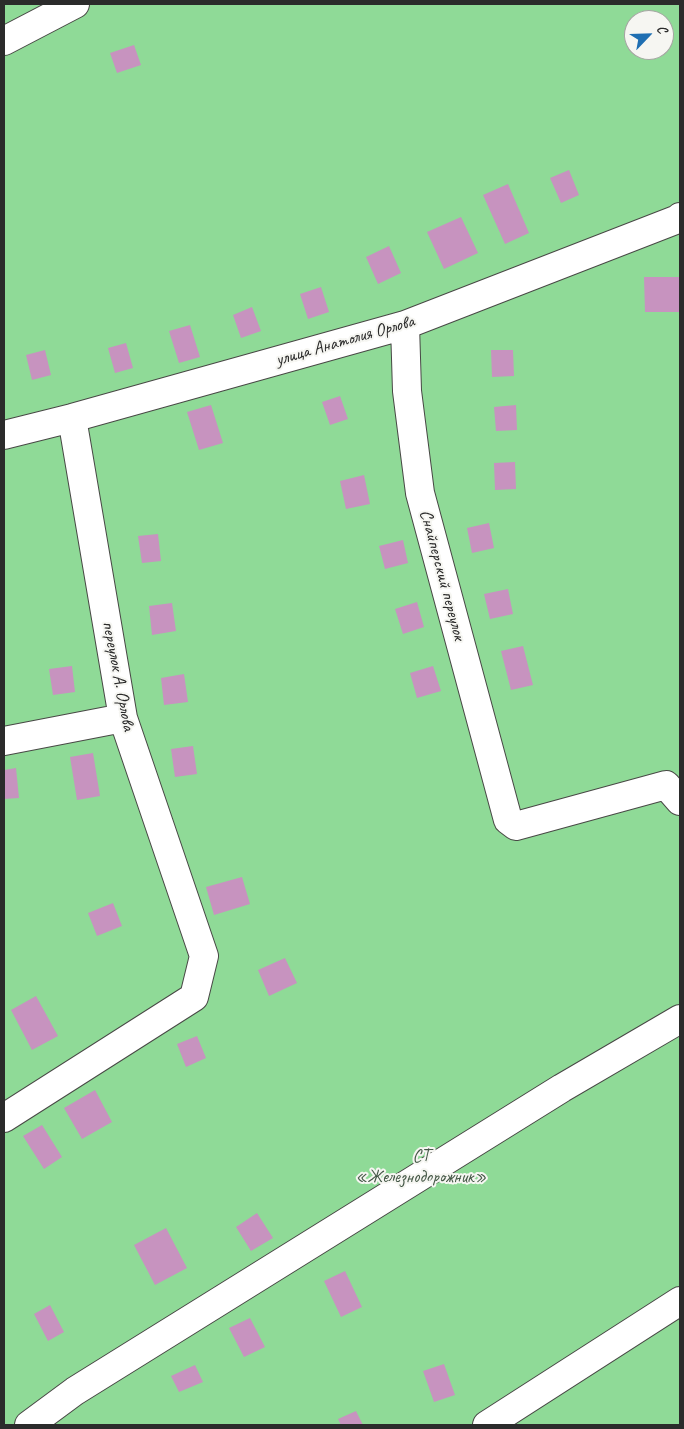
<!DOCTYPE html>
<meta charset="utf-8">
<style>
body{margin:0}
#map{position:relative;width:684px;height:1429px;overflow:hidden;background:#efebd8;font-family:Caveat,sans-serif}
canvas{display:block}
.frame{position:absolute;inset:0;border:5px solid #2b2b2b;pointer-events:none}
.north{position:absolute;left:624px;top:10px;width:50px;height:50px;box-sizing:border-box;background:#f6f6f2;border:1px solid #a5a5a2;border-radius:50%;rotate:66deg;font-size:14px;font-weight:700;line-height:20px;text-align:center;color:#2b2b2b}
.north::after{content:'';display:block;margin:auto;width:18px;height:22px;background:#1f6fb2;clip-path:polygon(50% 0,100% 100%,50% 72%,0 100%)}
</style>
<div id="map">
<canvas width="684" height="1429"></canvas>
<div class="frame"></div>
<div class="north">С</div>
</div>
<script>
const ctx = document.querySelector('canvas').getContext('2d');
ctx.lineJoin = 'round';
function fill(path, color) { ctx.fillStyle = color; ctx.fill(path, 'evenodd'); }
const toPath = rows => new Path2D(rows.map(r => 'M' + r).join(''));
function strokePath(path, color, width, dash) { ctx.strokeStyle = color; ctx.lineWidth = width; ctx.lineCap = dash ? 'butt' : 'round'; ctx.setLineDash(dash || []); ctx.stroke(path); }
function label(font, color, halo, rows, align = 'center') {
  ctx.font = font + ' Caveat,sans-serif'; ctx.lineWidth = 4; ctx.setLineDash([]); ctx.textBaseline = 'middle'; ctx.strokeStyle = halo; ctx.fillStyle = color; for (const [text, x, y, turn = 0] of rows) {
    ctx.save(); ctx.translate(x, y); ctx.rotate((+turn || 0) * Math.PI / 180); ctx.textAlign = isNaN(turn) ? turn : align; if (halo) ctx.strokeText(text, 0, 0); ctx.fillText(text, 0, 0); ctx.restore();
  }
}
fill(toPath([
 [4,4,680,4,680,1425,4,1425],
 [634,20,664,20,664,50,634,50]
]), '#8fda97');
fill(toPath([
 [134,45,141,65,117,73,110,53],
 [569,170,579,195,561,203,550,178],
 [508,184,529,233,505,244,483,195],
 [461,217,478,253,444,269,427,232],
 [389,246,401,273,378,284,366,257],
 [644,277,680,277,680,312,645,312],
 [321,287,329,312,308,319,300,294],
 [252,307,261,331,241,338,233,315],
 [190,325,200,357,179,363,169,331],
 [126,343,133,368,115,373,108,348],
 [45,350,51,375,32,380,26,355],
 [491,350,513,350,514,376,492,377],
 [340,396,348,419,330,425,322,402],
 [211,405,223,443,199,450,187,412],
 [516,405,517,430,496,431,494,407],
 [515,462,516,489,495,490,494,463],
 [364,475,370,504,346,509,340,481],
 [489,523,494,548,472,553,467,528],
 [158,534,161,561,142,563,138,536],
 [403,540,408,563,385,569,379,546],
 [508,589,513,614,490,619,484,594],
 [417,602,424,627,403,634,395,609],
 [172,603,176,631,152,635,149,606],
 [523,646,533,685,511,690,501,651],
 [72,666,75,692,53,695,49,669],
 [433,666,441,691,417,698,410,673],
 [184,674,188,702,164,705,161,678],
 [193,746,197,774,175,777,171,749],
 [93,753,100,796,77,800,70,757],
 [16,768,19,798,4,799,4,770],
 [242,877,250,904,214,915,206,887],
 [113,903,122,926,97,936,88,913],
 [285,958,297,983,269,996,258,970],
 [36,996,58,1036,32,1050,11,1010],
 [197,1036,206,1058,186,1067,177,1044],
 [95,1090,112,1122,82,1139,64,1108],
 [42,1125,62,1157,44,1169,23,1136],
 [257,1213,273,1238,251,1251,236,1227],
 [166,1228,187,1268,155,1285,134,1245],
 [345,1271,362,1307,341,1317,324,1281],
 [50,1305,64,1332,48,1341,34,1314],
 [250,1318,265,1347,244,1357,229,1328],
 [444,1364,455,1395,434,1402,423,1371],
 [195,1365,203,1382,179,1392,171,1376],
 [356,1411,363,1425,341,1425,338,1419]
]), '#c793bf');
const minor = toPath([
 [4,41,75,4],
 [405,325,407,391,420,493,508,820,516,826,666,785,680,801],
 [4,435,72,418,405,325,678,219,680,217],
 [4,741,123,718],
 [4,1118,194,997,204,956,123,718,72,418],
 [29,1425,75,1391,562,1088,680,1019],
 [487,1425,680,1301]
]);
strokePath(minor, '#484845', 30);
strokePath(minor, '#fff', 28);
label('18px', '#2b2b2b', '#f6f6f2', [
 ["улица Анатолия Орлова",345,341,-16],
 ["Снайперский переулок",442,575,75],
 ["переулок А. Орлова",118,676,79]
]);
label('18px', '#445746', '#f6f6f2', [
 ["СТ",421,1156],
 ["«Железнодорожник»",421,1177]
]);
</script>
